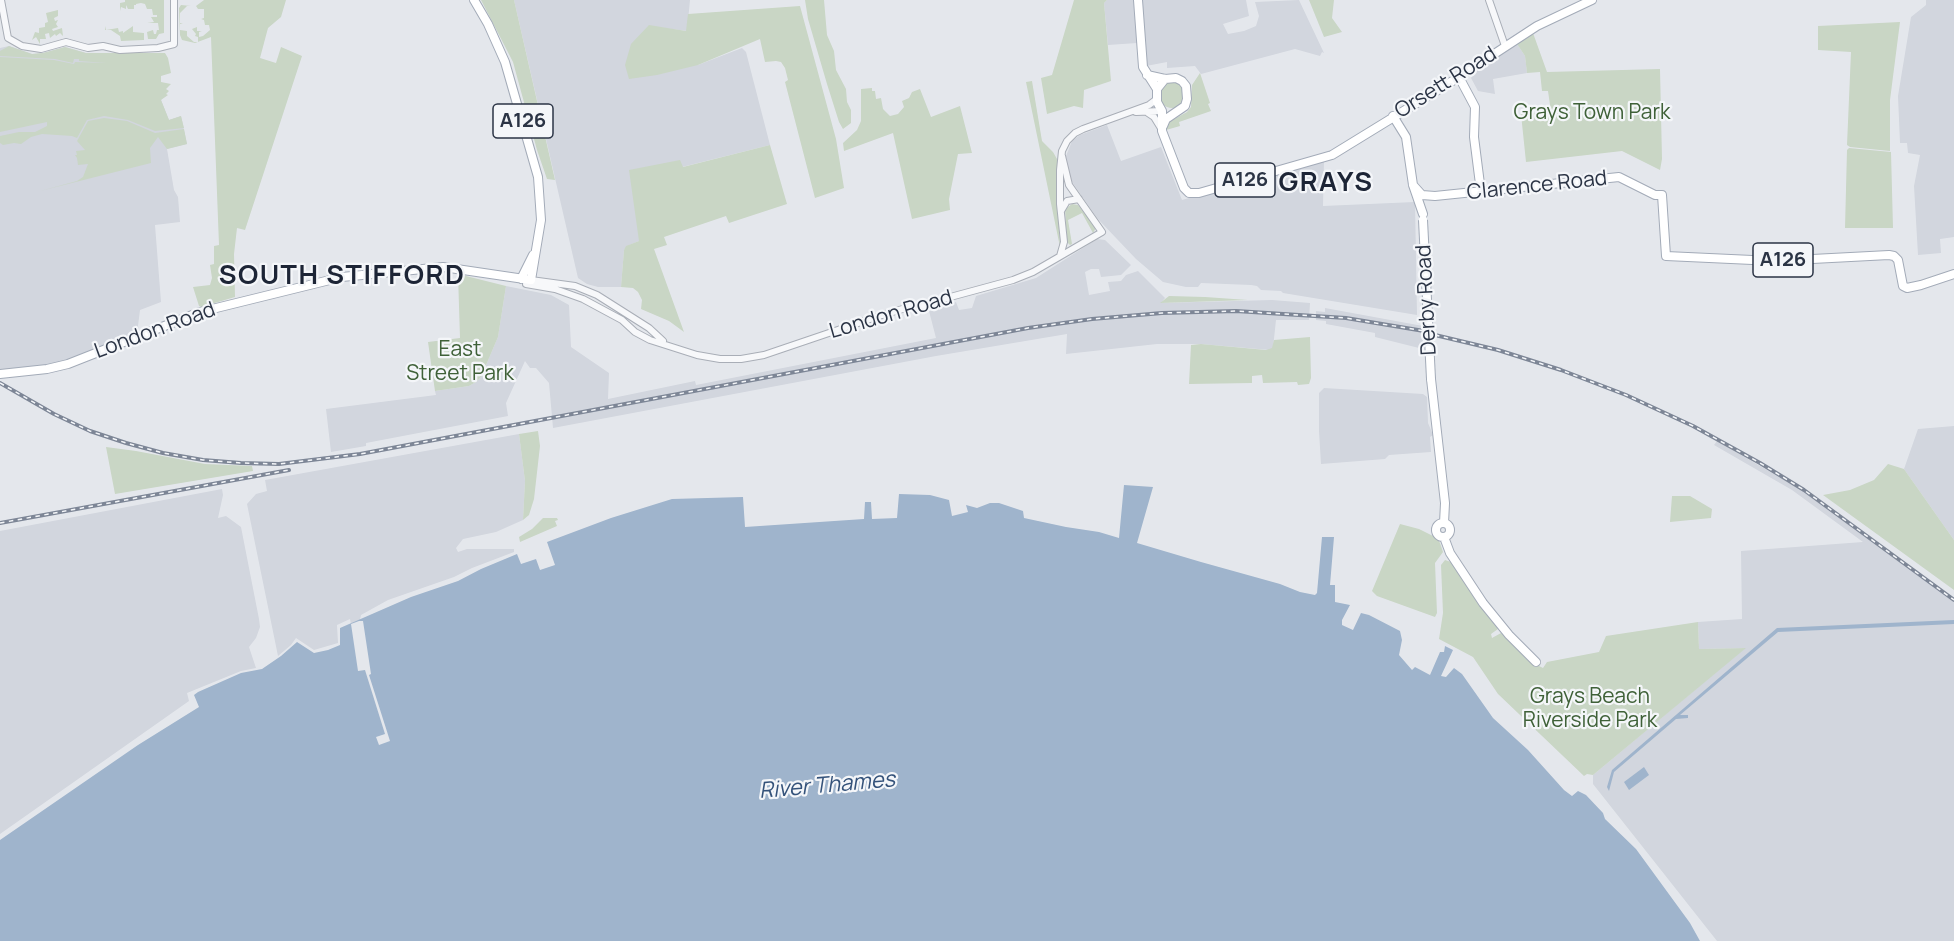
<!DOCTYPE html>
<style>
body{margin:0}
canvas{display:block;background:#e4e7ec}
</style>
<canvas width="1954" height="941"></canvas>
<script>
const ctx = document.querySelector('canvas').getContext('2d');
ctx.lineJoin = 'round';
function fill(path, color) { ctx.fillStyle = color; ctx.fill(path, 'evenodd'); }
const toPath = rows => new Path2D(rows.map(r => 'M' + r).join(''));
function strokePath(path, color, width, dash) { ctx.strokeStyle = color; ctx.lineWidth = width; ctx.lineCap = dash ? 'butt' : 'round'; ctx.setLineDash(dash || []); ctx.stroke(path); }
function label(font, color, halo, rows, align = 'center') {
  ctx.font = font + ' Manrope,sans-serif'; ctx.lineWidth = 4.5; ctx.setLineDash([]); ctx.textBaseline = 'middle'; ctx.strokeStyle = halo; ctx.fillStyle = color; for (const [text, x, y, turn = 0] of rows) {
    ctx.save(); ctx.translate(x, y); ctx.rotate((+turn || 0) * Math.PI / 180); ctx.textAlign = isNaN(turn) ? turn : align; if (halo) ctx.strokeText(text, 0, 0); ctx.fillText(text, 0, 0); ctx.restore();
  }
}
fill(toPath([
 [514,0,690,0,687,31,649,26,698,65,742,48,746,52,770,145,682,167,639,241,627,246,624,250,621,287,598,287,587,284,578,278],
 [1107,0,1134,0,1137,43,1108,45,1104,3],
 [1142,0,1246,0,1249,16,1223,24,1228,34,1244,31,1256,26,1259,16,1255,2,1299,0,1324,53,1322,52,1320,56,1295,49,1201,74,1195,66,1167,68,1167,62,1146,66],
 [1926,0,1954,0,1954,237,1940,239,1941,253,1918,255,1914,186,1920,155,1908,153,1907,143,1900,143,1898,96,1911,17,1926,5],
 [1517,44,1525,56,1527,73,1493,79,1495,94,1478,91,1471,78,1475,72],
 [9,46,32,54,43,53,65,47,86,53,161,53,161,100,169,120,181,116,187,144,167,149,174,190,178,197,180,222,155,225,161,302,140,310,138,326,139,330,135,337,77,361,0,374,0,48],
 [1107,125,1121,161,1161,147,1182,200,1324,160,1323,206,1415,202,1417,315,1283,293,1281,291,1261,290,1257,286,1251,285,1201,283,1198,287,1186,287,1163,282,1136,259,1097,218,1068,176,1066,156,1072,141,1080,135],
 [1097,239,1105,240,1131,265,1121,275,1101,277,1099,269,1091,269,1085,272,1089,295,1110,291,1108,282,1121,281,1126,275,1138,271,1165,298,1161,303,1272,300,1310,303,1309,320,1276,320,1273,348,1270,350,1201,344,1157,344,1066,354,1067,334,936,356,553,428,549,383,536,368,530,368,525,361,506,403,508,416,366,443,366,446,331,452,326,409,436,395,435,391,469,386,476,382,481,377,498,337,506,286,551,295,569,305,571,347,609,373,608,399,695,381,696,385,936,338,929,311,956,302,959,310,972,308,976,296,1036,278],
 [1325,308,1423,326,1423,349,1375,337,1375,333,1326,324,1326,321,1316,320,1316,311,1325,312],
 [1324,388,1423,394,1427,397,1428,423,1433,435,1430,437,1431,452,1389,455,1385,459,1321,464,1319,431,1319,393],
 [1954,426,1954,540,1904,469,1918,429],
 [519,434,525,481,523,520,496,532,463,539,456,548,458,552,467,549,514,549,514,552,472,568,454,577,388,600,361,615,360,620,351,624,350,619,337,625,338,643,314,650,296,638,291,645,278,656,247,504,256,494,267,491,265,480],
 [1717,441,1803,491,1954,602,1954,941,1717,941,1593,784,1593,775,1745,648,1699,649,1698,622,1742,619,1741,551,1863,542,1792,490,1714,445],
 [222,489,223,495,218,518,226,516,241,527,259,619,260,627,256,638,249,647,256,668,241,671,187,693,189,701,0,834,0,531]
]), '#d2d6de');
fill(toPath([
 [125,0,164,0,164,33,159,34,156,39,148,39,147,32,153,30,154,34,156,34,157,30,159,30,158,23,147,23,154,22,151,17,157,17,157,15,153,15,152,9,147,9,145,4,141,3,136,4,136,9,136,5,134,5,134,9,128,9,126,5,126,9,121,7,120,11,120,3,125,2],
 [204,0,286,0,281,17,268,28,260,58,276,63,281,47,302,56,245,230,237,228,234,254,235,297,201,307,199,306,193,287,210,285,212,278,210,265,214,264,214,246,219,245,211,37,195,43,182,40,180,35,179,8,181,5,191,6,187,6,180,13,180,23,183,24,180,24,180,30,187,31,187,36,194,42,198,42,198,37,195,36,196,34,192,29,197,27,197,31,202,31,199,32,199,37,203,36,210,30,209,25,205,25,204,20,201,19,204,18,204,9,198,9,196,6],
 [481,0,514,0,555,180,547,179,537,150,513,62],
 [805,0,824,0,827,35,834,51,836,70,846,89,847,102,851,110,851,123,843,129,839,122,827,84,808,19],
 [1074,0,1107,0,1104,3,1111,81,1084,90,1083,108,1074,106,1047,114,1041,78,1052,75],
 [1309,0,1334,0,1332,18,1342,32,1324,37],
 [800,6,836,139,844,188,815,198,785,82,788,80,785,68,781,62,776,61,765,62,760,39,698,65,657,75,629,79,625,65,631,44,649,25,686,31,688,14],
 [58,10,58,16,54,18,55,21,58,20,56,24,58,27,52,29,53,31,62,28,63,36,60,33,56,36,55,34,50,38,49,33,45,34,46,39,40,39,40,44,36,37,32,40,35,32,39,33,39,28,45,27,45,23,48,22,46,13],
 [1900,22,1890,100,1890,151,1850,147,1847,145,1851,52,1818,50,1818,26],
 [105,26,106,30,118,28,119,32,123,31,123,33,133,26,133,32,144,33,144,40,121,41,120,36,111,30,105,30],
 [1533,33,1547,72,1660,69,1662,159,1660,170,1622,151,1526,162,1521,114,1545,112,1550,105,1548,91,1542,91,1540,72,1527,73,1525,56,1517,44],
 [9,46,32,54,43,53,65,47,86,53,165,53,168,58,171,73,161,76,161,82,171,84,166,89,169,91,166,94,168,95,161,100,169,120,181,116,184,128,155,131,128,120,104,116,87,120,77,138,72,136,42,134,31,137,21,144,14,143,3,145,0,143,0,136,19,132,35,132,47,126,47,122,0,132,0,57,54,60,74,64,75,62,107,63,79,61,79,59,74,59,73,63,55,59,0,56,0,51],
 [1200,73,1210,103,1208,104,1211,111,1179,122,1180,126,1166,130,1166,127,1169,122,1187,112,1191,107,1192,85],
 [1032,81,1042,141,1053,152,1057,159,1060,247,1026,82],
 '1159 95a13 13 0 1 1 26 0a13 13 0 1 1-26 0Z',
 [872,88,872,91,875,91,876,99,881,98,883,109,890,116,898,114,904,107,902,101,909,98,912,92,920,89,931,117,960,106,972,153,958,154,949,199,950,210,912,219,893,133,844,151,843,143,857,130,861,121,861,89],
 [104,118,127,121,155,133,184,129,187,144,167,149,158,137,150,148,151,163,40,191,77,181,83,177,88,164,78,165,77,158,75,155,77,155,76,151,85,150,77,141,88,121],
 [770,145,787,204,729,223,726,216,664,237,667,245,654,249,684,332,669,321,641,309,642,300,638,292,633,288,621,287,624,250,626,246,639,241,629,170,680,160,683,167],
 [1849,148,1891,152,1893,228,1845,228,1847,150],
 [1072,204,1078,205,1096,228,1093,233,1082,213,1068,220,1072,244,1070,245,1067,242,1065,209],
 [458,274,506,286,498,337,481,377,476,382,469,386,435,391,428,342,460,338],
 [1169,296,1205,297,1248,300,1160,303],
 [1310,337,1311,378,1309,384,1298,385,1297,382,1263,383,1262,375,1252,376,1252,383,1189,384,1191,345,1201,344,1266,350,1272,348,1274,340],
 [538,431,540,446,534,499,529,515,523,520,525,481,519,434],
 [106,447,136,451,205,464,252,466,253,471,115,494],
 [1888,464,1904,469,1954,540,1954,590,1823,495,1850,490,1874,480],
 [1672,496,1690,496,1712,509,1711,518,1670,522],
 [543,518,557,518,558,520,555,521,557,526,520,542,519,537,532,529],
 [1400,524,1419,529,1437,538,1440,543,1443,552,1435,563,1437,613,1435,617,1377,596,1372,591],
 [1445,560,1451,562,1498,629,1491,634,1492,638,1501,633,1535,662,1533,665,1535,667,1537,665,1543,668,1547,662,1599,652,1606,636,1698,622,1699,649,1746,648,1593,775,1587,774,1584,776,1498,694,1473,657,1439,639,1443,613,1441,565]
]), '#c9d6c5');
fill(toPath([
 [1124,485,1153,487,1137,543,1201,562,1280,584,1300,592,1315,595,1317,593,1322,537,1334,537,1330,585,1335,585,1335,602,1350,605,1342,620,1342,625,1353,630,1361,613,1369,615,1400,631,1402,640,1399,655,1412,670,1415,667,1430,675,1440,652,1444,652,1445,646,1453,650,1441,676,1446,677,1454,668,1462,674,1493,718,1528,750,1564,790,1572,796,1578,791,1586,795,1603,813,1605,819,1636,849,1690,923,1700,941,0,941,0,840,138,745,199,707,194,695,198,692,241,673,262,669,281,656,297,642,314,653,328,650,340,645,340,628,411,597,458,581,481,569,517,554,521,564,536,559,540,570,555,565,547,542,611,518,672,499,743,497,745,527,864,519,865,502,871,502,872,519,897,518,899,494,930,495,949,500,952,516,968,512,966,505,977,508,990,503,999,503,1023,511,1024,518,1066,527,1099,532,1119,538],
 [1954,620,1954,624,1778,632,1680,715,1688,715,1688,718,1676,719,1614,772,1609,791,1607,787,1612,770,1777,628],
 [1644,767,1649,775,1629,790,1624,782]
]), '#9fb4cc');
fill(toPath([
 [359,621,363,621,371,674,369,675,390,741,379,745,376,737,385,734,365,670,358,671,351,624]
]), '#e4e7ec');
const minor = toPath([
 [1,0,8,38,22,46,41,49,66,42,88,48,103,46,120,50,158,48,174,44,174,0],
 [1489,0,1505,46],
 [1136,112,1162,111],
 [1148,113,1154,117,1162,130],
 [1061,211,1067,201,1079,199],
 [1060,256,1064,242,1060,204,1060,170,1062,151,1067,141,1075,133,1083,129,1149,105,1157,99],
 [531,280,575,286,597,295,649,328,663,341],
 [526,284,555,289,583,299,622,320,635,332,650,340,697,355,720,359,741,359,764,355,882,315,913,306,923,306,943,299,1013,280,1033,272,1102,232,1069,185,1062,156]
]);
const major = toPath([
 [474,0,488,24,505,62,538,177,541,220,531,280],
 [1138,0,1143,67,1157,89],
 [1147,75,1165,79,1176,78,1182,81,1186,86,1187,99,1185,106,1166,119,1163,126],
 [1459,77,1475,107,1474,137,1481,192],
 [1165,79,1157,89,1157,102,1162,111,1162,131,1184,188,1189,193,1199,193,1332,155,1459,77,1537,26,1592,0],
 [1393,116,1406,137,1413,185,1423,214],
 [1413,185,1422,195,1435,196,1619,177,1655,195,1662,195,1666,256,1774,261,1889,255,1894,256,1898,260,1903,286,1907,288,1921,285,1954,274],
 [521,279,533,255],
 [0,374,47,369,68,364,200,312,342,277,443,267,531,280],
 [1431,379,1445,503,1444,523],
 '1436 530a7 7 0 1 1 14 0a7 7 0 1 1-14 0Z',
 [1444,537,1450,553,1483,603,1509,635,1536,662]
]);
strokePath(minor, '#a9aeb7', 8);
strokePath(major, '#a3abb8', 10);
strokePath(minor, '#f7f8fa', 6);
strokePath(major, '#fff', 8);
const rail = toPath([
 [1435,335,1498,350,1561,370,1626,395,1693,426,1760,463,1804,490,1954,600],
 [0,383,54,414,90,431,126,443,163,453,203,460,241,463,279,464,360,454,1028,328,1092,319,1162,313,1236,311,1346,318,1424,331],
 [0,523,289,470]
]);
strokePath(rail, '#7d8696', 4);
strokePath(rail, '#f4f6f9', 1.5, [4.5]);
const majorBridge = toPath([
 [1423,220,1431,379]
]);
strokePath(majorBridge, '#a3abb8', 10, []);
strokePath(majorBridge, '#fff', 8);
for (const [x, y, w] of [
 [523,121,60],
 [1245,180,60],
 [1783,260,60]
]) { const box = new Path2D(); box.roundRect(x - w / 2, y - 17, w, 34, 4.5); ctx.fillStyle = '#f4f6f9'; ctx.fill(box); strokePath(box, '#2b3445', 1.5); }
label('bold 20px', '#2b3445', null, [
 ["A126",523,121],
 ["A126",1245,180],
 ["A126",1783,260]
]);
label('21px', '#2b3445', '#f4f6f9', [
 ["Orsett Road",1446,83,-32],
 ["Clarence Road",1537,186,-6],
 ["Derby Road",1427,300,-93],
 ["London Road",891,315,-16],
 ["London Road",155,331,-20]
]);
label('21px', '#3f6138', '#f4f6f9', [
 ["Grays Town Park",1592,113],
 ["East",460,350],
 ["Street Park",460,374],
 ["Grays Beach",1590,697],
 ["Riverside Park",1590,721]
]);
label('italic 22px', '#34527a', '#f4f6f9', [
 ["River Thames",827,786,-5]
]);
ctx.letterSpacing = '1.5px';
label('bold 27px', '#1d2536', '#f4f6f9', [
 ["GRAYS",1326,183],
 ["SOUTH STIFFORD",342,276]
]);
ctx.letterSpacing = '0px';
</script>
